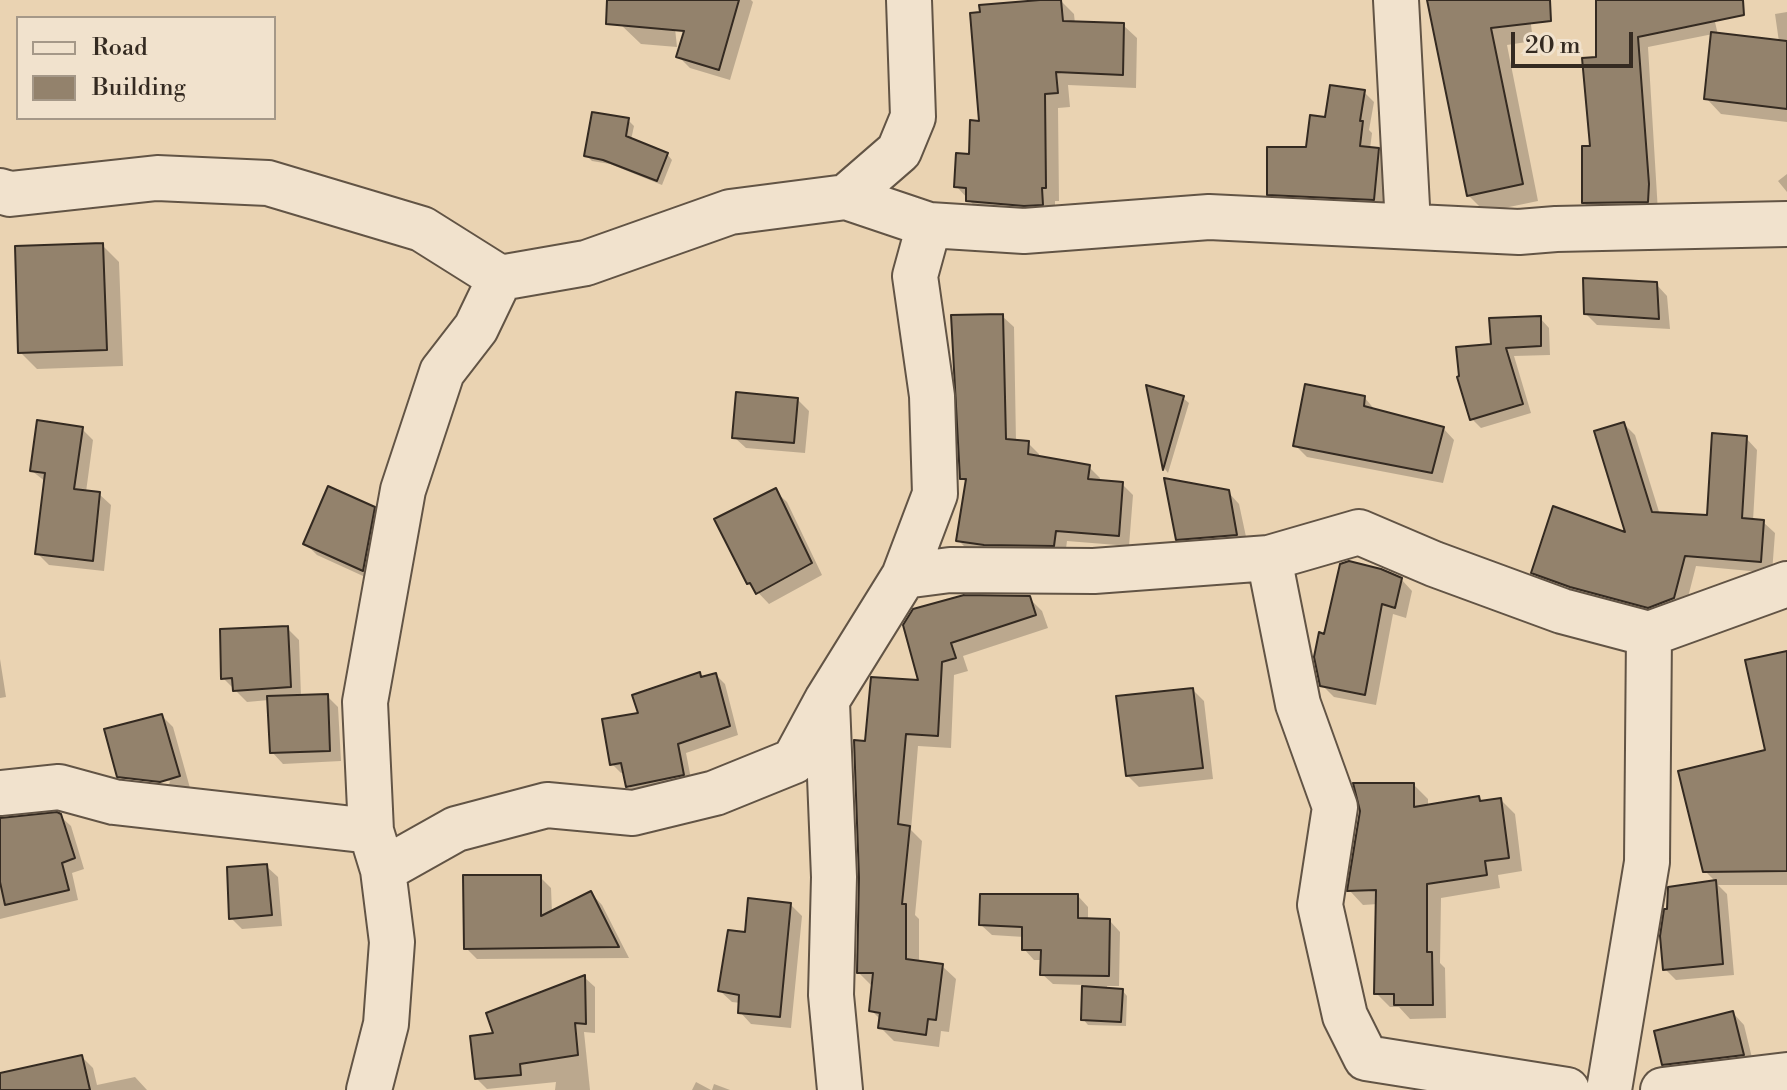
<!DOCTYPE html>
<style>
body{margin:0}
#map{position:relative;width:1787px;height:1090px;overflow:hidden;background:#ead3b2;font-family:"Libre Bodoni",serif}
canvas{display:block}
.legend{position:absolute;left:16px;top:16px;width:260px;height:104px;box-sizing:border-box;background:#f1e2cd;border:2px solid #a59888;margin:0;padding:10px 14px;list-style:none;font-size:24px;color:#342a21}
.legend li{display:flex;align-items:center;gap:16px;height:40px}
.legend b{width:40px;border:2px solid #a59888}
.scale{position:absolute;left:1511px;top:32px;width:122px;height:36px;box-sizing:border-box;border:4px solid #342a21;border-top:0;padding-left:10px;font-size:24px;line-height:28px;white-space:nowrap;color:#342a21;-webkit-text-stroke:6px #f1e2cd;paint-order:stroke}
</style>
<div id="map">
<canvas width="1787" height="1090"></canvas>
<ul class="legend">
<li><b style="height:10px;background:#f1e2cd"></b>Road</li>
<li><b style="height:22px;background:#93826c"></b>Building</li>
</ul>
<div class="scale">20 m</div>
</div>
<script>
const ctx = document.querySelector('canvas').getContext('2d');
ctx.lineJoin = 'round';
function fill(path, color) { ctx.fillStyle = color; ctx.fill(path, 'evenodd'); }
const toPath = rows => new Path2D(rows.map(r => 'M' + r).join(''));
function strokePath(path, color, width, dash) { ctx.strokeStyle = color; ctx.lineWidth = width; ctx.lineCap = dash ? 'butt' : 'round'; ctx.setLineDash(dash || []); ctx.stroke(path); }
fill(toPath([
 [622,0,672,0,677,47,641,44,620,24],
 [695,0,751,0,753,2,730,80,690,68,678,56],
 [1060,0,1074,14,1075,24,1123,25,1137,38,1136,88,1068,85,1070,107,1058,108,1059,201,1055,201,1055,218,982,214,956,186,970,156,981,123],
 [1431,0,1528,0,1533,41,1507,45,1538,201,1485,212,1468,195],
 [1598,0,1710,0,1718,35,1779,42,1775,14,1787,12,1787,122,1721,114,1706,98,1713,34,1648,47,1658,212,1595,213,1584,203,1599,59],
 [1364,92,1374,102,1369,130,1372,133,1370,149,1378,150,1388,160,1384,209,1279,204,1269,194,1308,149,1327,119],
 [628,120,634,126,631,140,667,154,672,160,662,185,610,164,592,161,586,155],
 [1787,174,1787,192,1778,181],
 [102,245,119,262,123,366,37,369,20,352],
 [1656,284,1667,296,1670,329,1597,325,1586,314],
 [1002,316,1014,327,1016,442,1028,443,1039,454,1039,458,1089,467,1100,478,1100,482,1122,484,1133,495,1129,546,1067,541,1065,556,970,552,958,540,968,484,962,478],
 [1540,318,1549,328,1550,355,1514,356,1531,413,1481,428,1472,419,1493,345],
 [1149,388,1183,398,1189,403,1168,473,1165,469],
 [1364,397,1376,411,1443,428,1454,440,1443,483,1307,457,1295,445],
 [798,400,809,411,805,453,746,448,734,437],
 [1624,424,1635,435,1660,515,1709,517,1746,438,1757,450,1753,521,1763,522,1775,533,1772,573,1696,566,1685,609,1660,618,1545,584,1533,572,1628,535],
 [82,429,93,440,86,492,99,494,111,505,104,571,49,565,38,554,46,482,32,471],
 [775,491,787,502,822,575,769,604,749,583],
 [1228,492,1239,504,1248,546,1190,550,1178,539],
 [373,509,385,520,374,581,317,555,305,543],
 [1401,579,1412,591,1406,618,1393,614,1376,705,1334,697,1322,685,1326,636],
 [1029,598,1042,611,1048,628,963,656,968,671,954,675,951,748,918,746,911,830,922,841,915,915,919,919,919,963,942,966,956,979,949,1032,941,1031,939,1047,894,1041,880,1027,881,1020,871,1010,872,986,859,973,867,744,921,682,905,625],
 [287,628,299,640,301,697,327,696,338,707,341,761,283,764,272,752,269,700,247,702,223,678],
 [1787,653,1787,885,1718,885,1727,894,1734,975,1676,980,1665,969,1670,888,1716,882,1705,871,1767,751],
 [0,659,6,697,0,698],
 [699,675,703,679,716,675,725,684,738,735,686,753,692,784,637,795,628,786,625,772,621,773,612,764,641,714],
 [1193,690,1204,701,1213,779,1139,787,1127,775],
 [162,716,173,727,190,788,172,793,131,788,119,776],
 [125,776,170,781,169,785,125,780],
 [1414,785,1428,799,1428,807,1479,799,1483,803,1501,800,1515,814,1522,871,1498,875,1500,888,1441,898,1440,963,1445,968,1446,1018,1410,1019,1399,1007,1390,1007,1376,993,1378,904,1363,905,1350,891],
 [60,816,71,826,84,869,72,873,78,900,0,919,0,820],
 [266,866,278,877,282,926,242,929,231,918],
 [540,877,551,888,552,913,591,893,602,905,629,958,477,959,466,948],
 [1078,896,1088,907,1088,921,1110,921,1120,932,1119,986,1107,986,1107,990,1122,990,1127,996,1126,1026,1088,1025,1083,1019,1085,985,1053,984,1042,974,1043,960,1034,960,1024,949,1024,937,992,935,981,925],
 [790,904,802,916,791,1028,751,1024,740,1012,741,1003,732,1002,720,991,747,935],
 [585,978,595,987,595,1033,584,1032,590,1090,555,1090,556,1082,487,1089,477,1079,496,1035],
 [1733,1013,1744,1025,1754,1066,1675,1075,1664,1064],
 [82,1057,93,1068,97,1085,135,1077,147,1090,5,1090],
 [696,1082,711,1090,692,1090],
 [714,1084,730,1090,712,1090]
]), '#0003');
const building = toPath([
 [607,0,739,0,719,70,676,57,684,31,606,24,607,0],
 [1040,0,1061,0,1063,21,1124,23,1123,75,1056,72,1058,93,1045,94,1046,188,1042,188,1043,205,1024,206,966,201,966,188,954,187,956,153,969,154,970,120,979,121,970,13,980,12,979,5,1040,0],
 [1427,0,1550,0,1551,21,1491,28,1523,184,1467,196,1427,0],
 [1596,0,1743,0,1744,15,1638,37,1649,184,1648,202,1582,203,1582,146,1590,146,1582,58,1596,57,1596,0],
 [1711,32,1787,41,1787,109,1704,99,1711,32],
 [1330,85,1365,90,1360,121,1363,121,1360,146,1379,148,1374,200,1267,195,1267,147,1306,147,1310,115,1325,117,1330,85],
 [592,112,629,118,626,136,668,153,657,181,603,160,584,156,592,112],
 [103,243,107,350,18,353,15,246,103,243],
 [1583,278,1657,282,1659,319,1584,314,1583,278],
 [1003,314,1006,439,1029,441,1028,454,1090,465,1088,479,1123,482,1119,536,1056,531,1054,546,984,545,956,541,966,479,960,479,951,315,1003,314],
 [1541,316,1541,346,1506,348,1523,404,1470,420,1457,377,1459,376,1456,347,1491,344,1489,318,1541,316],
 [1305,384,1365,396,1364,406,1444,427,1432,473,1293,446,1305,384],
 [1146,385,1184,396,1163,470,1146,385],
 [736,392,798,398,794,443,732,438,736,392],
 [37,420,83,427,74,489,100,492,93,561,35,554,45,473,30,471,37,420],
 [1624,422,1652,512,1707,515,1712,433,1747,436,1742,518,1764,520,1761,562,1685,556,1674,598,1648,608,1570,587,1531,573,1553,506,1625,532,1594,431,1624,422],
 [1164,478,1229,490,1237,535,1176,540,1164,478],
 [328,486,375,507,363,571,303,544,328,486],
 [776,488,812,563,756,594,750,583,747,584,714,519,776,488],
 [1349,561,1381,569,1402,578,1395,608,1382,604,1365,695,1320,686,1314,657,1319,632,1324,634,1340,564,1349,561],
 [964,595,1030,596,1036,615,951,643,956,658,942,662,938,736,906,734,898,824,910,826,902,904,906,904,906,959,943,964,936,1020,928,1019,926,1035,878,1028,880,1013,869,1011,873,973,857,973,859,878,854,740,865,741,871,677,918,680,903,625,913,609,964,595],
 [288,626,291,687,233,691,232,678,221,679,220,629,288,626],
 [1787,651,1787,871,1703,872,1678,771,1765,750,1745,660,1787,651],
 [700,672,701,677,716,673,730,726,678,744,684,775,626,787,621,763,610,765,602,719,638,713,632,695,700,672],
 [1193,688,1203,768,1126,776,1116,696,1193,688],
 [328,694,330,751,270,753,267,696,328,694],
 [162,714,180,776,160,782,117,777,104,729,162,714],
 [1353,783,1414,783,1414,807,1479,796,1480,801,1501,798,1509,858,1485,861,1487,875,1427,884,1427,952,1432,952,1433,1005,1394,1005,1394,994,1374,994,1376,890,1347,891,1360,811,1353,783],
 [57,812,61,814,75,858,62,863,69,890,5,905,0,882,0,818,57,812],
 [267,864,272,915,229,919,227,867,267,864],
 [463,875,541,875,541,916,591,891,619,947,464,949,463,875],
 [1716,880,1723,964,1663,970,1660,936,1664,909,1667,909,1668,887,1716,880],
 [980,894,1078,894,1078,918,1110,919,1109,976,1040,975,1041,950,1022,950,1022,927,979,925,980,894],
 [748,898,791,903,780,1017,738,1013,739,995,718,991,728,930,745,932,748,898],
 [585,975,586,1024,575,1023,578,1055,520,1064,521,1075,475,1079,470,1036,493,1033,486,1013,585,975],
 [1082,986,1123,989,1121,1022,1081,1020,1082,986],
 [1733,1011,1744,1055,1662,1065,1654,1031,1733,1011],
 [82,1055,90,1090,0,1090,0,1073,82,1055]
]);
fill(building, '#93826c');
strokePath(building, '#342a21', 2);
const minor = toPath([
 [1396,0,1408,225],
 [0,191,10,194,157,178,268,183,422,229,500,278],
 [846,197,929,225,1024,231,1209,217,1519,232,1556,229,1787,224],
 [1269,558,1298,704,1335,807,1320,905,1345,1016,1366,1058,1567,1090],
 [904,576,950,570,1094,571,1269,558,1359,532,1434,564,1562,611,1649,634,1787,584],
 [827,702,834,877,831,995,840,1090],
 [0,793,59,787,114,802,371,831],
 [383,870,456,829,547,805,633,813,715,793,794,761,827,700,904,576,935,494,932,396,915,276,929,225],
 [369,1090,386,1024,392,942,383,870,371,831,365,702,403,490,442,372,476,328,500,278,586,263,730,212,846,197,899,151,913,117,909,0],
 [1609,1090,1647,862,1649,634],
 [1663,1090,1787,1075]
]);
strokePath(minor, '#625445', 48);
strokePath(minor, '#f1e2cd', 44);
</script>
